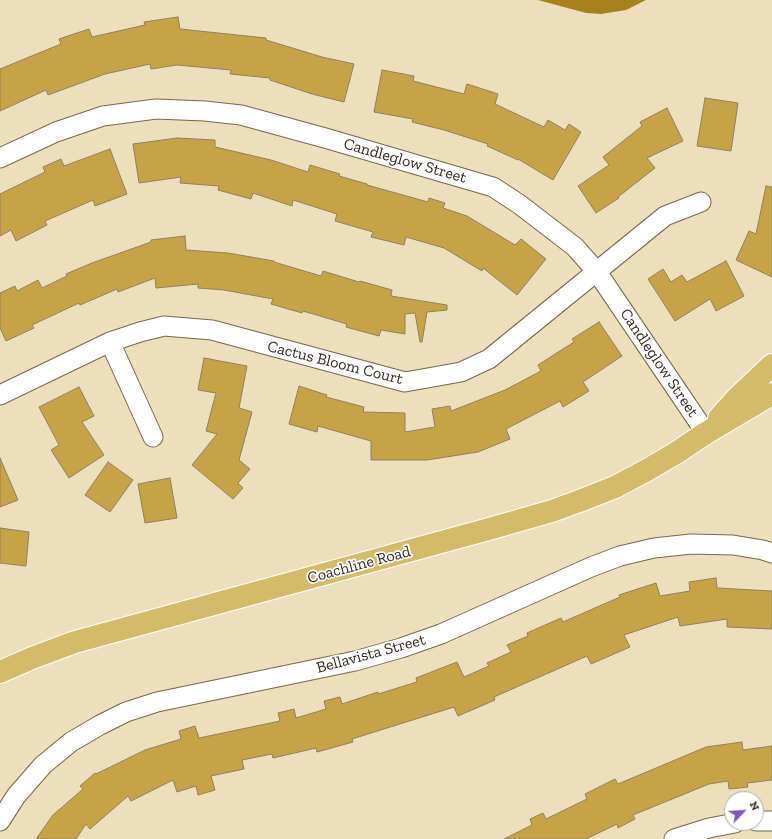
<!DOCTYPE html>
<style>
body{margin:0}
#map{position:relative;width:772px;height:839px;overflow:hidden;background:#eedfbc;font-family:"Zilla Slab",serif}
canvas{display:block}
.north{position:absolute;left:724px;top:791px;width:40px;height:40px;box-sizing:border-box;background:#fff;border:1px solid #adaba6;border-radius:50%;rotate:65deg;font-size:11px;font-weight:700;line-height:16px;text-align:center;color:#332d20}
.north::after{content:'';display:block;margin:auto;width:14px;height:18px;background:#8053cc;clip-path:polygon(50% 0,100% 100%,50% 72%,0 100%)}
</style>
<div id="map">
<canvas width="772" height="839"></canvas>
<div class="north">N</div>
</div>
<script>
const ctx = document.querySelector('canvas').getContext('2d');
ctx.lineJoin = 'round';
function fill(path, color) { ctx.fillStyle = color; ctx.fill(path, 'evenodd'); }
const toPath = rows => new Path2D(rows.map(r => 'M' + r).join(''));
function strokePath(path, color, width, dash) { ctx.strokeStyle = color; ctx.lineWidth = width; ctx.lineCap = dash ? 'butt' : 'round'; ctx.setLineDash(dash || []); ctx.stroke(path); }
function label(font, color, halo, rows, align = 'center') {
  ctx.font = font + ' "Zilla Slab",serif'; ctx.lineWidth = 3.5; ctx.setLineDash([]); ctx.textBaseline = 'middle'; ctx.strokeStyle = halo; ctx.fillStyle = color; for (const [text, x, y, turn = 0] of rows) {
    ctx.save(); ctx.translate(x, y); ctx.rotate((+turn || 0) * Math.PI / 180); ctx.textAlign = isNaN(turn) ? turn : align; if (halo) ctx.strokeText(text, 0, 0); ctx.fillText(text, 0, 0); ctx.restore();
  }
}
fill(toPath([
 [538,0,646,0,626,10,601,14,586,13]
]), '#a6821f');
const building = toPath([
 [178,17,180,29,266,38,266,40,322,57,354,64,344,102,312,94,270,80,270,78,230,74,231,70,177,65,151,69,150,64,105,74,48,95,46,90,0,111,0,69,61,44,59,39,89,29,92,37,145,25,144,22,178,17],
 [382,70,414,76,413,81,464,94,467,84,498,94,495,104,544,127,548,120,565,130,569,124,581,132,553,180,518,159,518,160,487,146,488,144,444,130,412,122,413,119,374,112,382,70],
 [705,98,738,103,731,151,697,146,705,98],
 [667,108,683,141,647,158,655,168,618,197,619,198,596,213,578,186,609,165,603,157,642,126,640,122,667,108],
 [177,138,215,140,215,147,271,160,308,172,310,165,340,174,339,176,367,184,367,185,428,202,429,198,445,203,443,208,467,216,515,245,521,239,546,259,517,295,483,268,482,271,444,248,406,237,404,245,371,237,373,232,335,221,337,214,293,200,292,206,253,193,251,199,218,190,219,186,180,183,181,177,139,183,133,144,177,138],
 [110,149,127,194,95,206,93,200,45,221,47,225,16,241,11,230,0,236,0,194,45,172,43,167,61,159,64,166,110,149],
 [766,186,772,187,772,277,736,260,749,231,756,234,766,186],
 [185,236,186,250,228,253,274,261,274,262,321,276,323,271,359,282,360,281,392,290,391,296,447,305,447,310,427,312,422,342,420,342,415,313,405,314,405,334,381,330,379,336,346,327,347,324,303,311,302,313,271,304,273,299,224,290,198,288,198,284,156,288,155,278,118,292,117,289,80,305,79,303,32,325,34,328,6,341,0,328,0,293,15,286,17,291,38,280,42,288,67,276,66,274,92,263,151,242,151,240,185,236],
 [726,261,744,296,716,311,710,299,675,321,648,279,663,269,671,282,682,275,687,282,726,261],
 [599,322,622,356,583,382,589,391,563,407,560,401,506,429,510,439,478,452,427,460,371,460,371,441,318,426,317,432,289,424,299,386,327,395,326,397,364,407,363,412,405,413,405,432,435,427,432,409,450,406,451,411,505,390,541,371,538,365,574,342,572,339,599,322],
 [204,358,247,366,239,408,252,412,239,460,250,469,238,483,243,488,233,499,192,465,217,434,206,431,216,393,198,390,204,358],
 [79,387,94,416,82,422,104,455,69,478,51,450,59,445,39,407,79,387],
 [0,458,18,500,0,507,0,458],
 [108,462,133,480,110,512,85,495,108,462],
 [170,478,177,518,145,523,138,484,170,478],
 [0,528,29,532,26,566,0,563,0,528],
 [716,578,717,588,772,591,772,629,727,627,727,619,680,626,678,617,624,635,630,647,591,664,587,656,494,697,495,700,458,716,454,707,352,739,353,742,317,752,316,748,273,758,272,754,242,760,244,769,211,776,215,790,198,795,196,786,177,792,173,780,131,801,128,796,90,829,86,824,76,839,36,839,53,815,83,789,80,786,95,773,96,774,145,750,181,739,179,731,195,726,199,738,280,721,278,713,294,709,296,718,326,709,324,701,340,697,342,704,378,692,378,694,417,682,416,678,457,662,464,677,489,666,487,663,511,652,507,645,528,636,527,633,561,618,563,622,620,597,619,595,656,583,660,596,690,591,689,582,716,578],
 [742,742,743,750,772,746,772,780,747,783,748,787,729,789,728,781,709,784,633,815,635,819,618,828,617,824,586,839,504,839,532,825,530,819,543,813,546,819,587,799,585,794,615,779,618,784,706,747,742,742]
]);
fill(building, '#c7a347');
strokePath(building, '#8f8060', 1);
const minor = toPath([
 [0,158,56,132,103,116,156,109,205,111,241,115,325,138,493,187,519,204,575,247,597,272,706,433],
 [110,342,153,437],
 [0,395,110,342,140,332,164,326,212,330,405,382,461,372,489,359,665,216,701,202],
 [0,821,16,796,43,765,71,742,100,725,126,712,157,702,355,661,401,648,441,634,591,567,620,556,654,548,691,544,733,545,763,550,772,553],
 [756,821,772,821],
 [674,839,709,828,735,823]
]);
const major = toPath([
 [719,418,736,399,772,365],
 [0,672,32,658,75,642,489,529,552,511,582,500,615,487,647,470,676,453,706,433,772,394]
]);
strokePath(minor, '#766849', 21);
strokePath(major, '#fff', 24);
strokePath(minor, '#fff', 19);
strokePath(major, '#d4bb69', 22);
label('16px', '#332d20', '#fff', [
 ["Candleglow Street",405,161,16],
 ["Cactus Bloom Court",335,363,14],
 ["Candleglow Street",659,363,56],
 ["Coachline Road",359,565,-15],
 ["Bellavista Street",371,654,-15]
]);
</script>
